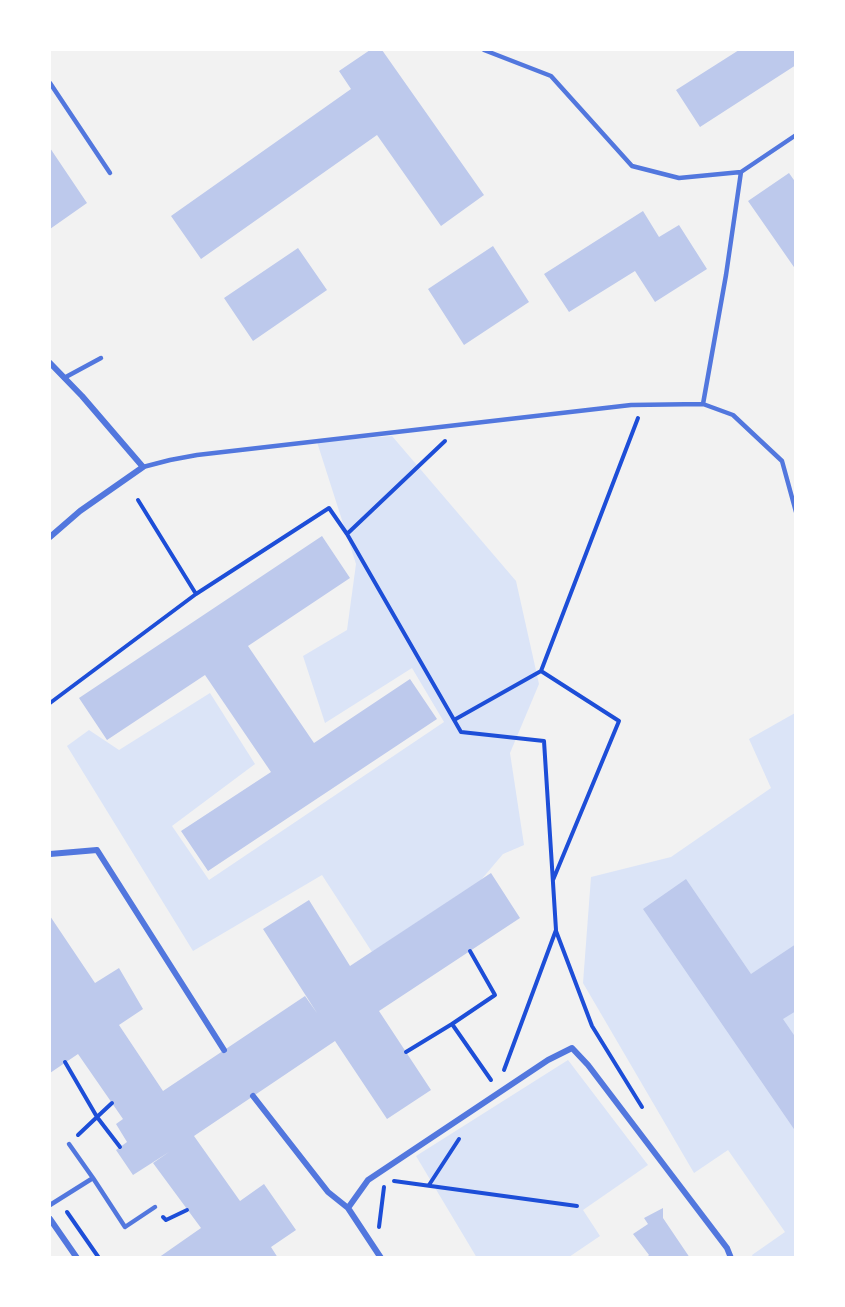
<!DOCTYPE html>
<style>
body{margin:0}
#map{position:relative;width:845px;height:1307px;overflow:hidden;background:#f2f2f2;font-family:"PT Sans",sans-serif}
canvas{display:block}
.frame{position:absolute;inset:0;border:51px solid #fff;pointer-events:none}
</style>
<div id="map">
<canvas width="845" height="1307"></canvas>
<div class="frame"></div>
</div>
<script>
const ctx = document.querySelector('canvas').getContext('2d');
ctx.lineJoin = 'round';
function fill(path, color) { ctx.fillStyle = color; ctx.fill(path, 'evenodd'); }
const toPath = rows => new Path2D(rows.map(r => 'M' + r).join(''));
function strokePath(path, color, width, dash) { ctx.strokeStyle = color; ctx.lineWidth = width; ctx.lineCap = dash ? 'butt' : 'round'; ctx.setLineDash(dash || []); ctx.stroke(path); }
fill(toPath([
 [392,436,516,581,539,684,510,753,524,845,503,854,481,880,372,952,322,875,193,951,67,746,89,730,119,750,210,693,255,764,172,826,209,880,444,722,412,668,325,723,303,656,347,630,356,564,317,442],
 [795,713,795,1257,753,1257,752,1255,785,1232,728,1150,694,1173,583,983,591,877,671,857,771,788,749,739],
 [568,1060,648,1165,583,1210,600,1236,569,1257,477,1258,416,1156]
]), '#dbe4f7');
fill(toPath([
 [370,50,382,50,484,195,441,226,377,135,201,259,171,216,351,89,339,71],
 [739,50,796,50,796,65,700,127,676,90],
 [50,148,87,203,50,229],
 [789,173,796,183,796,270,748,201],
 [643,211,659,237,679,225,707,269,655,302,635,271,569,312,544,274],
 [493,246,529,302,464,345,428,289],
 [298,248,327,290,253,341,224,298],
 [322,536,350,578,248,646,314,743,410,679,437,719,208,871,181,831,271,772,205,675,107,740,79,698],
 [491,873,520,918,379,1011,431,1090,387,1119,335,1041,194,1136,240,1201,264,1184,296,1230,271,1247,278,1258,158,1258,201,1228,153,1163,169,1152,133,1175,116,1150,127,1142,116,1124,123,1119,78,1054,50,1073,50,1017,51,1016,50,1013,50,916,95,983,119,968,143,1009,119,1025,163,1091,305,996,317,1013,263,929,309,900,350,966],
 [686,879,751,974,796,944,796,1011,783,1019,796,1038,796,1132,643,909],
 [663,1208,663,1218,690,1258,646,1258,649,1255,633,1234,648,1224,644,1218]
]), '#bdc9ec');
strokePath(toPath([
 [347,534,445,441],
 [196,594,329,508,347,534,461,732,544,741,556,930,504,1070],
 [50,703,196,594,138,500],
 [454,720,541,671],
 [553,880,619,721,541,671,638,418],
 [556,931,592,1026,642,1107],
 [470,951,495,995,452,1024,491,1080],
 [406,1052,452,1024],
 [65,1062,97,1117,112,1103],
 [78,1135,97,1117,120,1147],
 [394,1181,577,1206],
 [429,1185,459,1139],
 [67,1212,99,1258],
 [163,1217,166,1220,187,1210],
 [379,1227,384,1187]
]), '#1d4ed8', 4);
strokePath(toPath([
 [484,50,551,76,632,166,679,178,741,172],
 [50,83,110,173],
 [64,378,101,358],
 [703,404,726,275,741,172,796,135],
 [143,467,170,460,197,455,631,405,703,404,733,415,782,461,796,512],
 [69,1144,93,1178],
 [50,1205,93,1178,125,1227,155,1207]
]), '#5277de', 4.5);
strokePath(toPath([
 [50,363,82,396,143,467,80,511,50,537],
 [50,854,97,850,224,1050],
 [253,1096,328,1192,348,1208],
 [50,1219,77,1258],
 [381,1258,348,1208,368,1180,548,1060,572,1048,588,1065,727,1248,731,1258]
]), '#5277de', 6);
</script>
